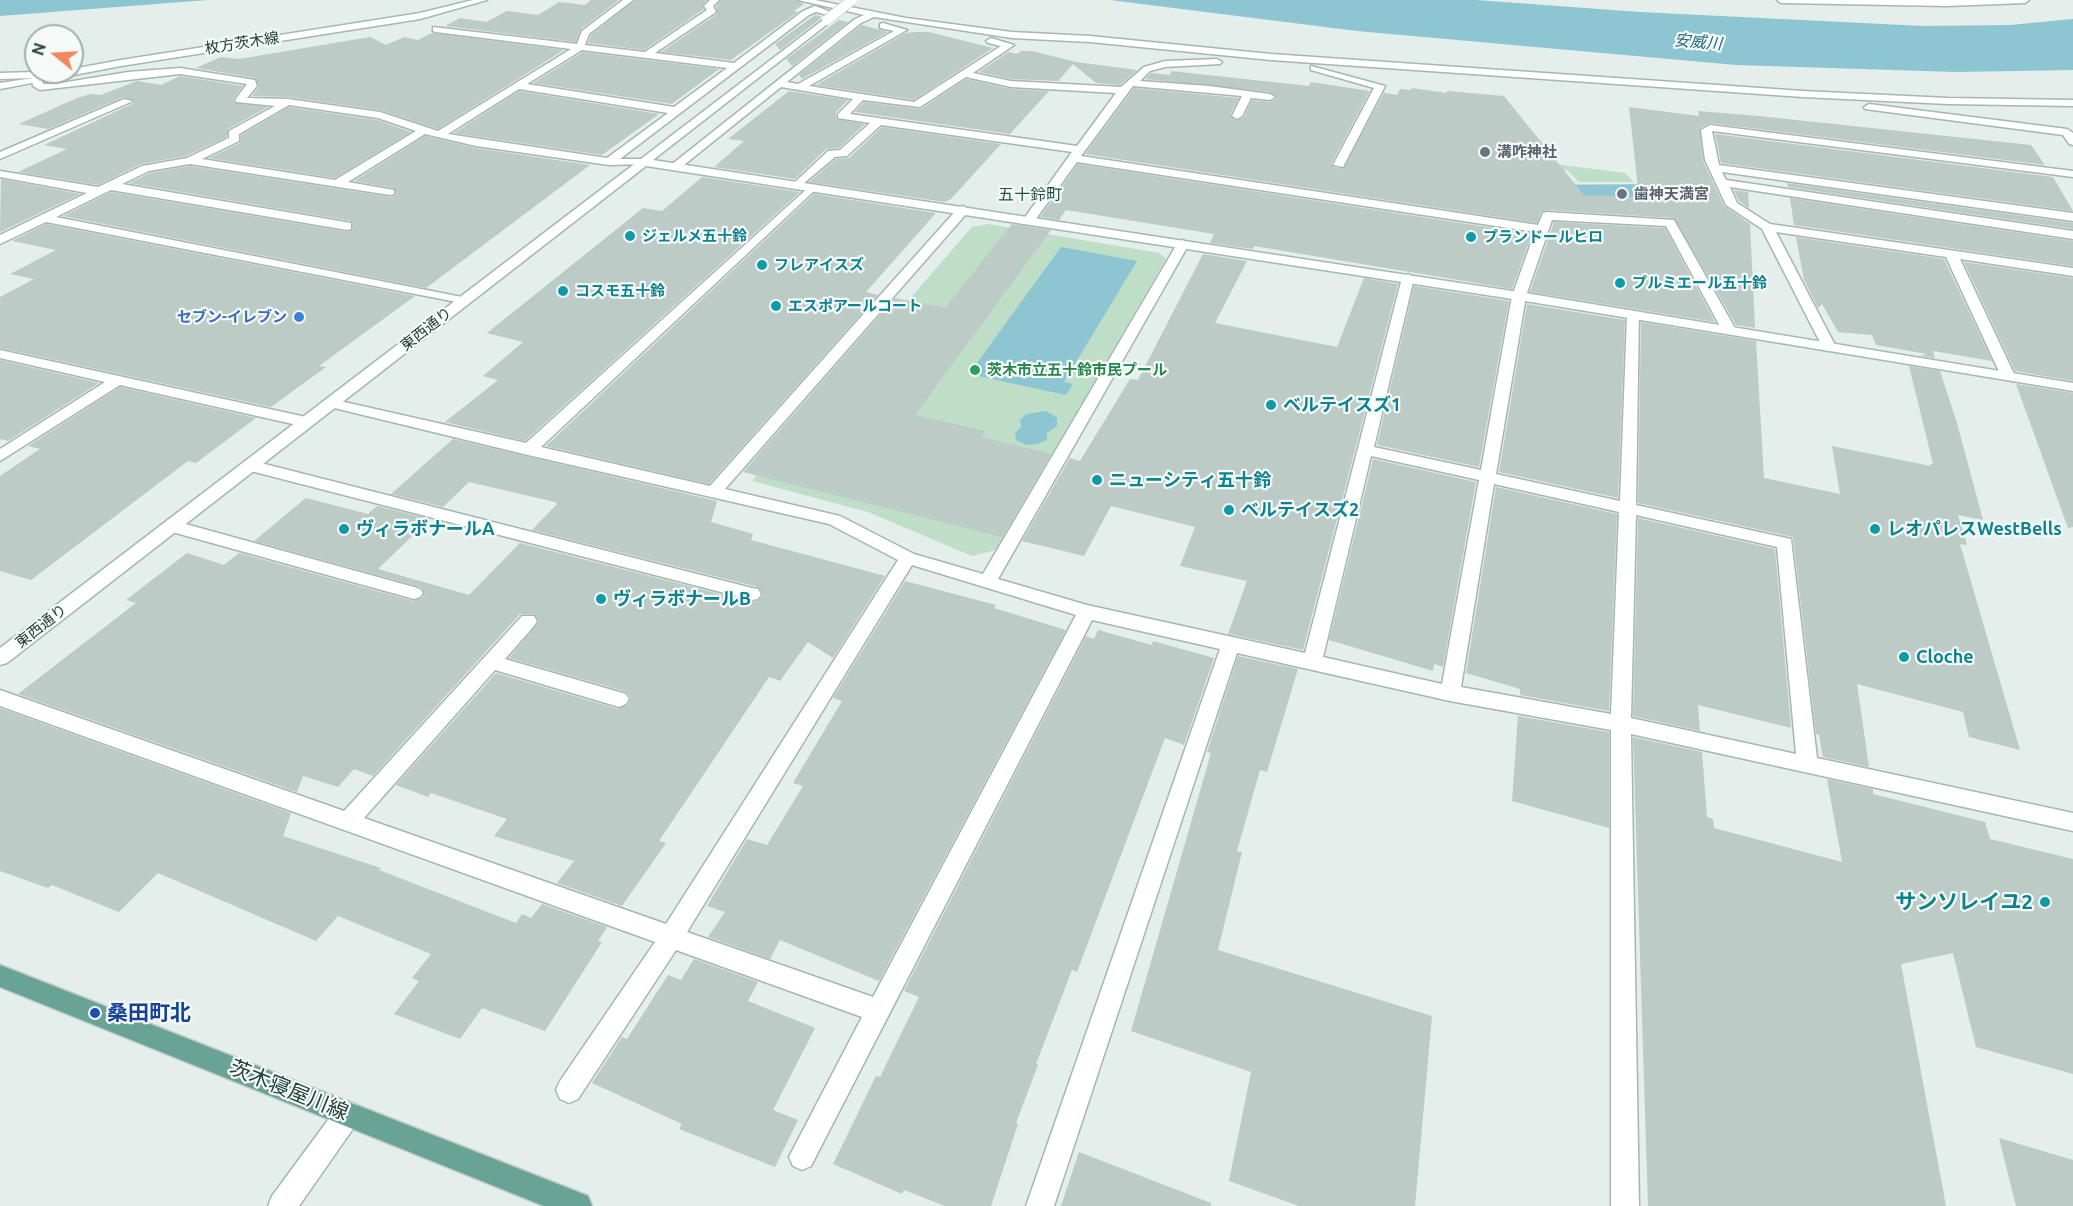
<!DOCTYPE html>
<meta charset="utf-8">
<style>
body{margin:0}
#map{position:relative;width:2073px;height:1206px;overflow:hidden;background:#e4eeea;font-family:Ubuntu,sans-serif}
canvas{display:block}
.north{position:absolute;left:24px;top:24px;width:60px;height:60px;box-sizing:border-box;background:#f5faf8;border:2px solid #a1b0ac;border-radius:50%;rotate:288deg;font-size:16px;font-weight:700;line-height:24px;text-align:center;color:#234039}
.north::after{content:'';display:block;margin:auto;width:21px;height:27px;background:#f1875f;clip-path:polygon(50% 0,100% 100%,50% 72%,0 100%)}
</style>
<div id="map">
<canvas width="2073" height="1206"></canvas>
<div class="north">N</div>
</div>
<script>
const ctx = document.querySelector('canvas').getContext('2d');
ctx.lineJoin = 'round';
function fill(path, color) { ctx.fillStyle = color; ctx.fill(path, 'evenodd'); }
const toPath = rows => new Path2D(rows.map(r => 'M' + r).join(''));
function strokePath(path, color, width, dash) { ctx.strokeStyle = color; ctx.lineWidth = width; ctx.lineCap = dash ? 'butt' : 'round'; ctx.setLineDash(dash || []); ctx.stroke(path); }
function label(font, color, halo, rows, align = 'center') {
  ctx.font = font + ' Ubuntu,"Noto Sans JP",sans-serif'; ctx.lineWidth = 4.5; ctx.setLineDash([]); ctx.textBaseline = 'middle'; ctx.strokeStyle = halo; ctx.fillStyle = color; for (const [text, x, y, turn = 0] of rows) {
    ctx.save(); ctx.translate(x, y); ctx.rotate((+turn || 0) * Math.PI / 180); ctx.textAlign = isNaN(turn) ? turn : align; if (halo) ctx.strokeText(text, 0, 0); ctx.fillText(text, 0, 0); ctx.restore();
  }
}
fill(toPath([
 [1531,161,1625,173,1634,182,1579,182,1567,170,1522,172],
 [988,224,1159,253,1166,259,996,550,972,556,868,512,752,481,972,227]
]), '#bedec7');
fill(toPath([
 [0,0,208,0,0,16],
 [1110,0,1476,0,1640,12,1923,26,2010,25,2073,19,2073,70,1956,72,1736,65,1357,31],
 [1656,184,1673,195,1636,191,1649,213,1524,185],
 [1061,247,1137,261,1064,382,1073,384,1066,395,969,374],
 [1046,411,1057,418,1057,426,1047,433,1047,440,1037,444,1026,445,1016,440,1015,433,1021,427,1020,420,1026,414]
]), '#8dc5d2');
fill(toPath([
 [591,0,619,0,581,29,576,42,445,26,460,18,486,22,507,11,538,15,559,2,585,5],
 [635,0,707,0,702,6,704,9,644,50,588,43,591,35],
 [721,0,796,0,804,4,794,11,798,12,731,60,661,52,717,14,716,6],
 [815,15,821,16,820,19,780,50,775,44],
 [839,20,848,22,792,66,786,59],
 [862,25,888,32,802,79,799,75],
 [916,32,929,32,993,48,914,100,816,85,906,33],
 [432,33,564,50,438,129,380,110,288,97,252,96,259,87,255,78,196,68,221,57,239,59,370,37,386,45,404,37,418,40],
 [1021,51,1032,51,1076,62,1137,70,1120,85,1096,83,1073,64,1058,81,1011,79,979,72,1008,52,1017,54],
 [583,52,719,69,672,104,533,83],
 [1171,71,1309,86,1311,82,1370,91,1331,164,1333,167,1343,169,1384,93,1397,95,1400,89,1410,90,1412,88,1446,93,1447,91,1504,96,1584,195,1639,197,1629,107,1699,116,1698,111,1759,116,2031,145,2045,165,1710,123,1700,128,1703,161,1724,206,1750,224,1755,328,1736,325,1674,218,1547,210,1541,212,1537,223,1085,154,1134,88,1239,98,1230,115,1236,121,1244,117,1252,100,1270,102,1277,98,1270,92,1145,79,1151,73,1170,75],
 [180,76,243,86,233,99,234,103,268,107,228,129,227,137,186,156,141,164,98,185,18,172,67,149,44,145,134,103,135,100,123,97,48,129,19,124,77,98,91,94,101,95,137,81,161,85],
 [966,79,1011,89,1049,91,1010,134,855,112,864,102,921,109],
 [519,91,659,114,602,155,454,133],
 [789,91,848,100,836,112,836,119,865,124,839,148,826,149,795,179,714,167,744,141,728,139],
 [289,107,377,120,411,132,335,178,209,158,240,143,241,135],
 [882,127,1001,144,951,199,945,202,809,182,836,159,849,158],
 [1715,134,2053,177,2073,211,1721,163],
 [425,136,476,148,590,165,426,288,63,216,111,192,348,232,353,229,351,221,129,183,150,173,190,166,391,197,396,195,394,188,354,181],
 [1078,164,1532,234,1512,289,1254,246,1253,249,1210,243,1214,234,1066,210,1059,220,1040,217],
 [702,177,800,192,525,441,445,422,498,380,483,376,523,342,487,333,643,208,662,211],
 [1,179,80,194,0,232],
 [1787,183,2073,223,2073,229,1788,187],
 [1734,190,1748,192,1749,208,1739,201],
 [814,194,936,213,866,292,878,295,709,484,546,446],
 [1790,198,2073,241,2073,266,1794,225],
 [1554,222,1665,228,1715,322,1530,292],
 [46,224,415,296,319,366,326,367,271,407,0,348,0,297,34,279,10,274,56,250,12,241],
 [1012,224,1051,230,915,415,985,431,981,437,1051,454,1002,537,743,472,895,298,945,308],
 [1796,237,1944,259,1992,361,1933,351,1935,358,1920,356,1927,354,1876,345,1872,335,1838,332,1822,304,1818,308,1804,280],
 [1203,254,1247,261,1215,323,1337,347,1364,278,1398,284,1303,650,1228,634,1247,581,1180,566,1195,527,1111,506,1084,556,1022,541,1070,458,1080,461,1130,379,1138,380],
 [1964,262,2073,278,2073,381,2015,371],
 [1414,286,1509,301,1479,467,1377,445],
 [1527,304,1625,320,1618,498,1499,472],
 [1641,322,1756,341,1764,478,1840,494,1832,446,1931,466,1930,464,1933,464,1909,366,1940,371,1957,423,1983,520,1958,515,1967,545,1960,544,2020,750,1969,737,1963,712,1857,684,1869,767,1823,757,1819,735,1816,734,1793,537,1638,503],
 [0,360,99,383,8,441,0,439],
 [2016,384,2073,393,2073,527,2068,528],
 [120,387,256,418,196,463,188,461,31,580,0,571,0,476,40,449,28,446],
 [453,439,717,501,711,522,753,534,751,540,885,576,833,658,808,642,780,681,769,677,659,841,666,843,622,906,557,883,574,861,494,836,507,819,431,793,428,797,396,785,496,673,618,709,628,705,631,698,627,692,509,658,539,622,534,614,520,614,373,776,354,769,338,787,303,776,297,792,18,694,136,603,126,600,187,553,224,565,239,553,413,601,422,598,425,593,421,587,254,541,306,498,368,514,377,506,430,519,378,569,469,595,520,543,751,602,758,601,763,595,758,587,532,530,557,504,555,502,469,482,443,507,391,494],
 [1373,459,1476,482,1443,667,1434,664,1433,671,1329,640],
 [1496,487,1617,514,1609,711,1520,695,1520,689,1466,673],
 [1638,518,1775,549,1791,728,1698,705,1700,731,1633,716],
 [905,581,996,605,994,608,1066,630,879,981,780,940,770,959,708,937,725,912,707,906,747,839,767,845,803,786,793,783,842,701,833,698],
 [1098,630,1152,645,1153,641,1214,658,1184,745,1165,738,1077,972,1072,970,1036,1064,1038,1065,1016,1123,1018,1124,991,1206,945,1206,904,1190,902,1194,833,1164,876,1076,880,1077,919,997,904,991,1086,636,1094,639],
 [1238,656,1298,669,1267,772,1260,770,1237,851,1242,852,1218,950,1432,1016,1415,1206,1299,1206,1229,1181,1251,1072,1131,1031,1211,753,1207,752],
 [0,708,291,813,283,836,381,868,379,870,516,923,522,914,531,918,542,904,607,927,598,941,602,942,545,1031,482,1008,460,1039,394,1014,419,981,412,978,431,954,338,916,316,941,158,873,119,912,52,885,48,888,0,871],
 [1518,716,1609,732,1609,828,1512,801],
 [1633,737,1702,752,1707,817,1713,819,1714,828,1842,862,1827,779,1873,789,1873,794,1985,822,1990,839,2073,859,2073,1074,1976,1047,1953,953,1901,964,1946,1206,1648,1206],
 [694,959,758,982,748,1001,815,1028,773,1110,798,1120,775,1167,679,1129,682,1124,592,1083,622,1037,627,1039,668,975,681,980],
 [1999,1138,2073,1160,2073,1206,2016,1206],
 [1079,1152,1211,1203,1211,1206,1061,1206]
]), '#bccbc6');
const street = toPath([
 [623,0,633,0,589,34,585,45,645,52,707,10,704,6,710,0,719,0,713,6,716,12,655,53,734,63,803,11,815,6,831,12,827,15,816,12,809,15,620,159,644,159,648,160,648,164,609,165,476,146,425,134,348,182,394,190,394,194,390,195,190,164,149,171,122,184,351,223,351,229,347,230,111,190,56,217,462,297,467,298,467,304,46,222,0,244,0,235,87,193,0,177,0,171,98,187,142,166,187,158,229,138,229,131,275,106,236,102,235,100,247,84,180,74,40,90,33,86,32,78,0,79,0,73,34,72,42,77,43,84,55,84,128,72,180,68,255,80,257,86,247,98,288,99,380,112,438,131,571,49,436,32,433,31,433,27,577,44,582,31,623,0],
 [582,50,727,68,674,107,527,84,582,50],
 [519,89,668,113,607,158,448,134,519,89],
 [289,105,378,118,416,131,335,180,202,159,239,141,239,134,289,105],
 [798,0,815,0,906,18,1012,32,1090,36,1271,54,1803,91,1948,98,2073,100,2073,106,1948,104,1803,97,1271,60,1090,42,1012,38,874,17,861,23,787,82,798,84,894,31,880,28,880,24,883,23,907,30,809,86,914,102,1001,46,988,43,986,41,991,38,1014,45,973,73,1011,81,1121,87,1144,67,1165,61,1217,59,1222,62,1220,64,1165,67,1150,71,1140,81,1209,86,1270,94,1275,97,1270,100,1251,98,1242,116,1237,119,1232,116,1242,96,1133,86,1081,156,1538,225,1543,213,1547,212,1674,220,1736,330,1734,333,1729,334,1722,330,1666,226,1552,220,1526,296,1496,474,1620,501,1627,315,1634,311,1639,312,1636,505,1791,539,1817,758,2073,813,2073,831,1631,734,1639,1206,1611,1206,1611,730,1450,701,1237,653,1054,1206,1026,1206,1220,649,1092,620,811,1166,802,1170,793,1166,789,1157,862,1017,676,950,578,1099,569,1103,560,1099,556,1090,560,1081,655,942,0,706,0,690,344,811,522,616,534,616,537,621,534,626,505,659,626,694,629,699,626,704,619,707,495,670,364,818,666,924,898,560,829,524,528,455,326,406,324,403,331,399,526,443,810,186,814,187,814,191,541,447,710,486,959,207,963,206,969,210,967,213,725,489,840,516,914,554,983,574,1177,244,1183,240,1189,244,998,579,1087,605,1305,653,1402,278,1408,274,1414,278,1374,447,1481,470,1512,296,1535,232,1077,162,1033,223,1029,224,1023,220,1072,152,881,125,847,156,835,157,797,189,793,188,793,184,828,151,840,150,870,123,838,118,838,114,853,99,781,87,679,169,671,169,671,165,855,19,864,15,798,0],
 [966,77,1011,87,1116,93,1077,146,850,114,863,100,920,107,966,77],
 [1371,456,1479,480,1442,684,1323,657,1371,456],
 [1494,484,1619,512,1611,714,1461,687,1494,484],
 [1636,515,1777,547,1796,754,1631,718,1636,515],
 [912,565,1076,615,873,997,687,932,912,565],
 [1777,0,2029,0,2025,3,1947,6,1781,3,1777,0],
 [1311,66,1385,86,1343,167,1333,165,1374,88,1311,70,1311,66],
 [124,99,133,101,0,159,0,152,124,99],
 [1869,104,2067,129,2073,133,2073,145,2069,144,2063,135,1865,109,1864,107,1869,104],
 [1710,125,2073,171,2073,177,1712,131,1719,165,2073,213,2073,221,1722,172,1726,180,2073,231,2073,239,1730,187,1737,203,1770,224,2073,268,2073,276,1960,259,2015,376,2013,379,2003,379,2001,376,1946,257,1776,232,1836,347,1829,351,1824,350,1762,229,1726,205,1705,160,1701,130,1710,125],
 [0,350,306,417,314,422,306,427,120,385,0,461,0,449,105,382,0,358,0,350],
 [249,460,752,588,758,589,761,594,758,599,752,600,243,469,241,465,249,460],
 [171,520,414,587,420,589,423,593,420,597,414,599,165,530,163,526,171,520],
 [348,1101,357,1105,361,1114,357,1123,299,1206,268,1206,272,1196,339,1105,348,1101]
]);
const secondary = toPath([
 [473,0,487,0,420,19,121,66,0,89,0,83,72,72,72,69,121,60,420,13,473,0],
 [827,17,830,18,830,22,653,160,1519,292,2073,383,2073,391,1519,300,646,166,7,663,0,665,0,648,827,17]
]);
const primary = toPath([
 [0,965,578,1192,588,1196,592,1206,544,1206,0,987,0,965]
]);
strokePath(street, '#a6b6b1', 3);
strokePath(secondary, '#a3b9b2', 3);
strokePath(primary, '#c1cac8', 3);
fill(street, '#fff');
fill(secondary, '#fff');
fill(primary, '#69a396');
const secondaryBridge = toPath([
 [827,20,852,0]
]);
strokePath(secondaryBridge, '#a3b9b2', 11, []);
strokePath(secondaryBridge, '#fff', 10);
for (const [x, y, r, color] of [
 [1485,152,6,"#6b7280"],
 [1622,194,6,"#6b7280"],
 [630,236,6,"#0f9aa8"],
 [1471,237,6,"#0f9aa8"],
 [762,265,6,"#0f9aa8"],
 [1620,283,6,"#0f9aa8"],
 [563,291,6,"#0f9aa8"],
 [776,306,6,"#0f9aa8"],
 [299,317,6,"#3f7fe0"],
 [975,370,6,"#2e9e5b"],
 [1271,405,6,"#0f9aa8"],
 [1097,480,6,"#0f9aa8"],
 [1229,510,6,"#0f9aa8"],
 [344,529,6,"#0f9aa8"],
 [1875,529,6,"#0f9aa8"],
 [601,599,6,"#0f9aa8"],
 [1904,657,6,"#0f9aa8"],
 [2045,902,6,"#0f9aa8"],
 [95,1013,6,"#1a4fb4"]
]) { const dot = new Path2D(); dot.arc(x, y, r, 0, 2 * Math.PI); ctx.fillStyle = color; ctx.fill(dot); strokePath(dot, '#f5faf8', 2); }
label('15px', '#234039', '#f5faf8', [
 ["枚方茨木線",242,43,-9],
 ["東西通り",426,329,-38],
 ["東西通り",41,626,-38]
]);
label('bold 15px', '#5b616d', '#f5faf8', [
 ["溝咋神社",1497,152],
 ["歯神天満宮",1634,194]
], 'left');
label('bold 15px', '#0d838f', '#f5faf8', [
 ["ジェルメ五十鈴",642,236],
 ["プランドールヒロ",1483,237],
 ["フレアイスズ",774,265],
 ["プルミエール五十鈴",1632,283],
 ["コスモ五十鈴",575,291],
 ["エスポアールコート",788,306]
], 'left');
label('bold 15px', '#366cbe', '#f5faf8', [
 ["セブン-イレブン",287,317]
], 'right');
label('bold 15px', '#27864d', '#f5faf8', [
 ["茨木市立五十鈴市民プール",987,370]
], 'left');
label('italic 16px', '#1d697c', '#f5faf8', [
 ["安威川",1698,42,5]
]);
label('16px', '#1f5247', '#f5faf8', [
 ["五十鈴町",1030,195]
]);
label('bold 18px', '#0d838f', '#f5faf8', [
 ["ベルテイスズ1",1283,405],
 ["ニューシティ五十鈴",1109,480],
 ["ベルテイスズ2",1241,510],
 ["ヴィラボナールA",356,529],
 ["レオパレスWestBells",1887,529],
 ["ヴィラボナールB",613,599],
 ["Cloche",1916,657]
], 'left');
label('bold 21px', '#0d838f', '#f5faf8', [
 ["サンソレイユ2",2033,902]
], 'right');
label('bold 21px', '#164399', '#f5faf8', [
 ["桑田町北",107,1013]
], 'left');
label('21px', '#234039', '#f5faf8', [
 ["茨木寝屋川線",289,1090,22]
]);
</script>
